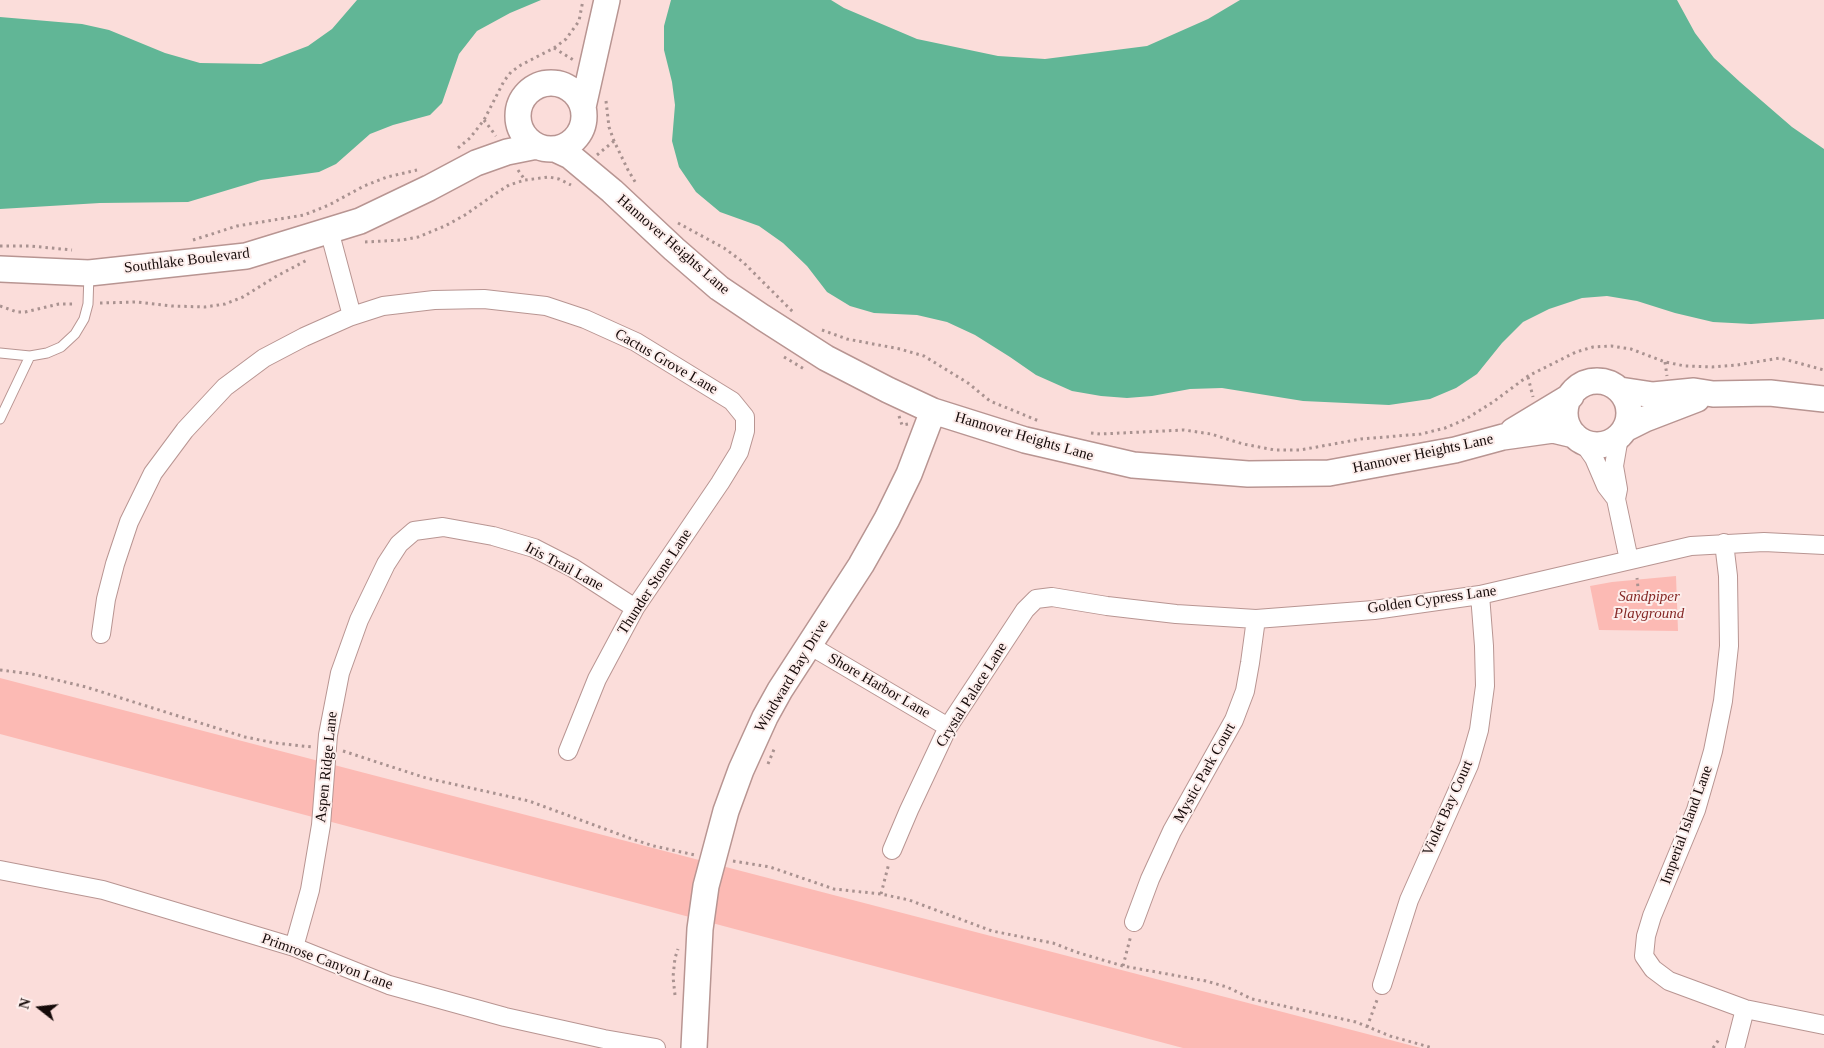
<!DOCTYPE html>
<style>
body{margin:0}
#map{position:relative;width:1824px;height:1048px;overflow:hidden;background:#fbddda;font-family:"Times New Roman",serif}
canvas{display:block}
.north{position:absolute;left:15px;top:983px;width:50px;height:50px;-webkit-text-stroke:4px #fdeeec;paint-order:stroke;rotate:286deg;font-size:14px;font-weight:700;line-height:20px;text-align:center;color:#150a09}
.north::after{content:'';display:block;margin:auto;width:18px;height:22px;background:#150a09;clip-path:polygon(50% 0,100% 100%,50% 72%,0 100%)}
</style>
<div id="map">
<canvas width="1824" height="1048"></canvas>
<div class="north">N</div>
</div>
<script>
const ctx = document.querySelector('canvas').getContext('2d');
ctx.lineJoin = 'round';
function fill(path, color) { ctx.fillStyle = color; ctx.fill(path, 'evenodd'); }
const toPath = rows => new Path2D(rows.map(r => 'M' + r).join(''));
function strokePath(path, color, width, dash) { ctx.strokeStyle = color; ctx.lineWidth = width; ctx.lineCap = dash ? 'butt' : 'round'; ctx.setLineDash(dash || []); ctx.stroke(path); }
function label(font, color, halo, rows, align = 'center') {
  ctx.font = font + ' "Times New Roman",serif'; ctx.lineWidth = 4; ctx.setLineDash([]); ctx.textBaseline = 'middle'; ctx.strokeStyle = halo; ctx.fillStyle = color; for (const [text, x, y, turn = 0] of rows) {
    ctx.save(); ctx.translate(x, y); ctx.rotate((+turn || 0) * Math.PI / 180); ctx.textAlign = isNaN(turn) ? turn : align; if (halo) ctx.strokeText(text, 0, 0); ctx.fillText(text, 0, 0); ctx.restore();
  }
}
fill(toPath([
 [1676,576,1678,631,1599,630,1590,586,1612,582],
 [0,678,1421,1048,1183,1048,0,734]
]), '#fcbab4');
fill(toPath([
 [357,0,541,0,510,13,477,31,459,54,442,103,430,115,393,125,370,134,336,164,319,172,261,180,188,202,100,203,0,209,0,17,82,24,109,30,165,53,200,63,261,64,308,46,332,29],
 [671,0,831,0,844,8,917,39,998,56,1045,59,1147,46,1208,19,1240,0,1677,0,1695,33,1714,58,1740,82,1792,127,1824,149,1824,319,1751,324,1713,322,1675,313,1637,301,1607,296,1582,298,1549,309,1523,322,1502,343,1477,374,1456,388,1430,399,1389,405,1303,401,1222,388,1190,389,1152,396,1127,398,1101,396,1072,391,1036,375,1010,357,975,335,947,322,917,315,874,313,850,306,827,292,807,266,783,243,759,226,720,212,696,192,679,167,672,141,675,105,672,82,664,50,664,26]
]), '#61b696');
const lane = toPath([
 [0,353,30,356,47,353,61,347,75,334,84,319,88,304,89,274],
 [0,419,30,356]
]);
const street = toPath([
 [329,230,352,316],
 [1619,437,1614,466,1618,489,1616,499,1629,560],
 [1582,441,1594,458,1606,486,1616,499],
 [1724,543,1728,576,1729,646,1723,701,1713,751,1696,810,1652,916,1646,936,1644,956,1653,969,1669,981,1745,1009,1824,1025],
 [101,634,106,599,115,564,129,522,153,473,185,430,225,387,264,358,304,337,349,317,383,306,434,300,484,299,546,306,585,319,636,342,732,401,745,417,745,431,739,452,720,483,635,608,597,679,568,751],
 [809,645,948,727],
 [892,850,909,810,948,727,1025,610,1036,599,1052,597,1107,606,1176,614,1256,619,1374,610,1480,595,1691,546,1764,542,1824,545],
 [0,870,103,890,294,947,389,985,505,1017,604,1039,656,1048],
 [1134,922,1150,879,1172,831,1234,720,1245,691,1250,663,1256,619],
 [294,947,310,890,321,825,328,735,340,673,359,620,386,564,399,544,414,531,443,527,493,536,534,548,573,568,635,608],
 [1382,985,1409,900,1469,765,1479,730,1485,686,1484,646,1480,595],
 [1735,1048,1745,1009]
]);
const secondary = toPath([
 '518 116a33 33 0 1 1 66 0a33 33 0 1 1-66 0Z',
 [583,107,607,0],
 [555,149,570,156,612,191,674,249,719,288,762,317,826,358,888,390,933,411,1025,440,1133,465,1248,474,1329,473,1455,450,1503,437,1553,430,1574,435],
 [0,269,89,273,246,256,360,221,429,188,476,163,507,152,537,146],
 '1565 413a32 32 0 1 1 64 0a32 32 0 1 1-64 0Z',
 [1620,390,1653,395,1694,391,1713,394,1770,393,1824,399],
 [1625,429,1645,419,1697,399],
 [1513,431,1571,396],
 [694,1048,700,929,706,886,726,811,741,770,765,717,780,690,861,565,887,519,909,474,933,411]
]);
strokePath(lane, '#b89592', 11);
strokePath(street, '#b89592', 20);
strokePath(secondary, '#b89592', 28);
strokePath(toPath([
 [554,48,575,61],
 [606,101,609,127,614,141,628,170,637,185],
 [484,120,496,136],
 [458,148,470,138,484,120,504,81,511,72,521,65,554,48,566,39,579,21,583,0],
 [597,155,614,141],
 [518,170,525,180],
 [678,223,724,248,743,262,793,312],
 [193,240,237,226,304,215,329,205,364,186,387,177,417,170],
 [365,242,402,240,418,237,445,226,465,215,498,192,509,185,525,180,549,177,559,179,571,185],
 [0,246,31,246,72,250],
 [100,303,136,302,172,306,205,307,225,304,243,297,275,277,309,259],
 [0,306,17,312,25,312,59,304,76,304],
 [822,330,847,339,900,349,924,356,968,383,990,401,1039,421],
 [784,357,806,370],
 [1665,362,1667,376],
 [1528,377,1533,397],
 [899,416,902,425,908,424],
 [1091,433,1100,434,1184,430,1211,434,1243,444,1275,450,1300,450,1361,439,1421,434,1445,428,1466,419,1493,402,1528,376,1576,352,1593,347,1611,346,1631,349,1665,362,1685,366,1712,367,1737,365,1780,358,1824,370],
 [1624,597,1639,597,1637,578],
 [1639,597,1654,594],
 [0,670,32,674,86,687,245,737,275,743,312,747],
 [343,751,426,778,529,801,632,839,654,846,695,855],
 [768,764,775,747],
 [733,861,770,867,834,889,881,894,909,900,992,931,1053,943,1076,952,1123,966,1206,981,1227,987,1252,999,1356,1022,1390,1036,1433,1048],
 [881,894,889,863],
 [1123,966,1131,935],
 [675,995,673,977,675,958,678,949],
 [1367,1027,1377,1000],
 [1713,1048,1720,1038]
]), '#a99290', 3, [2.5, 4]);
strokePath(lane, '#fff', 9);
strokePath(street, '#fff', 18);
strokePath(secondary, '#fff', 25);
label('15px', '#150a09', '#fdeeec', [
 ["Hannover Heights Lane",673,245,41],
 ["Southlake Boulevard",187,261,-7],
 ["Cactus Grove Lane",666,362,30],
 ["Hannover Heights Lane",1024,437,16],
 ["Hannover Heights Lane",1423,454,-12],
 ["Iris Trail Lane",564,567,28],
 ["Thunder Stone Lane",655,582,-57],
 ["Golden Cypress Lane",1432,600,-8],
 ["Windward Bay Drive",792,676,-59],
 ["Shore Harbor Lane",879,686,30],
 ["Crystal Palace Lane",972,695,-58],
 ["Aspen Ridge Lane",327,767,-84],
 ["Mystic Park Court",1205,773,-61],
 ["Violet Bay Court",1448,808,-66],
 ["Imperial Island Lane",1687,825,-70],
 ["Primrose Canyon Lane",327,962,20]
]);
label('italic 15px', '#862927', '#fdeeec', [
 ["Sandpiper",1649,597],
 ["Playground",1649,614]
]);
</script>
